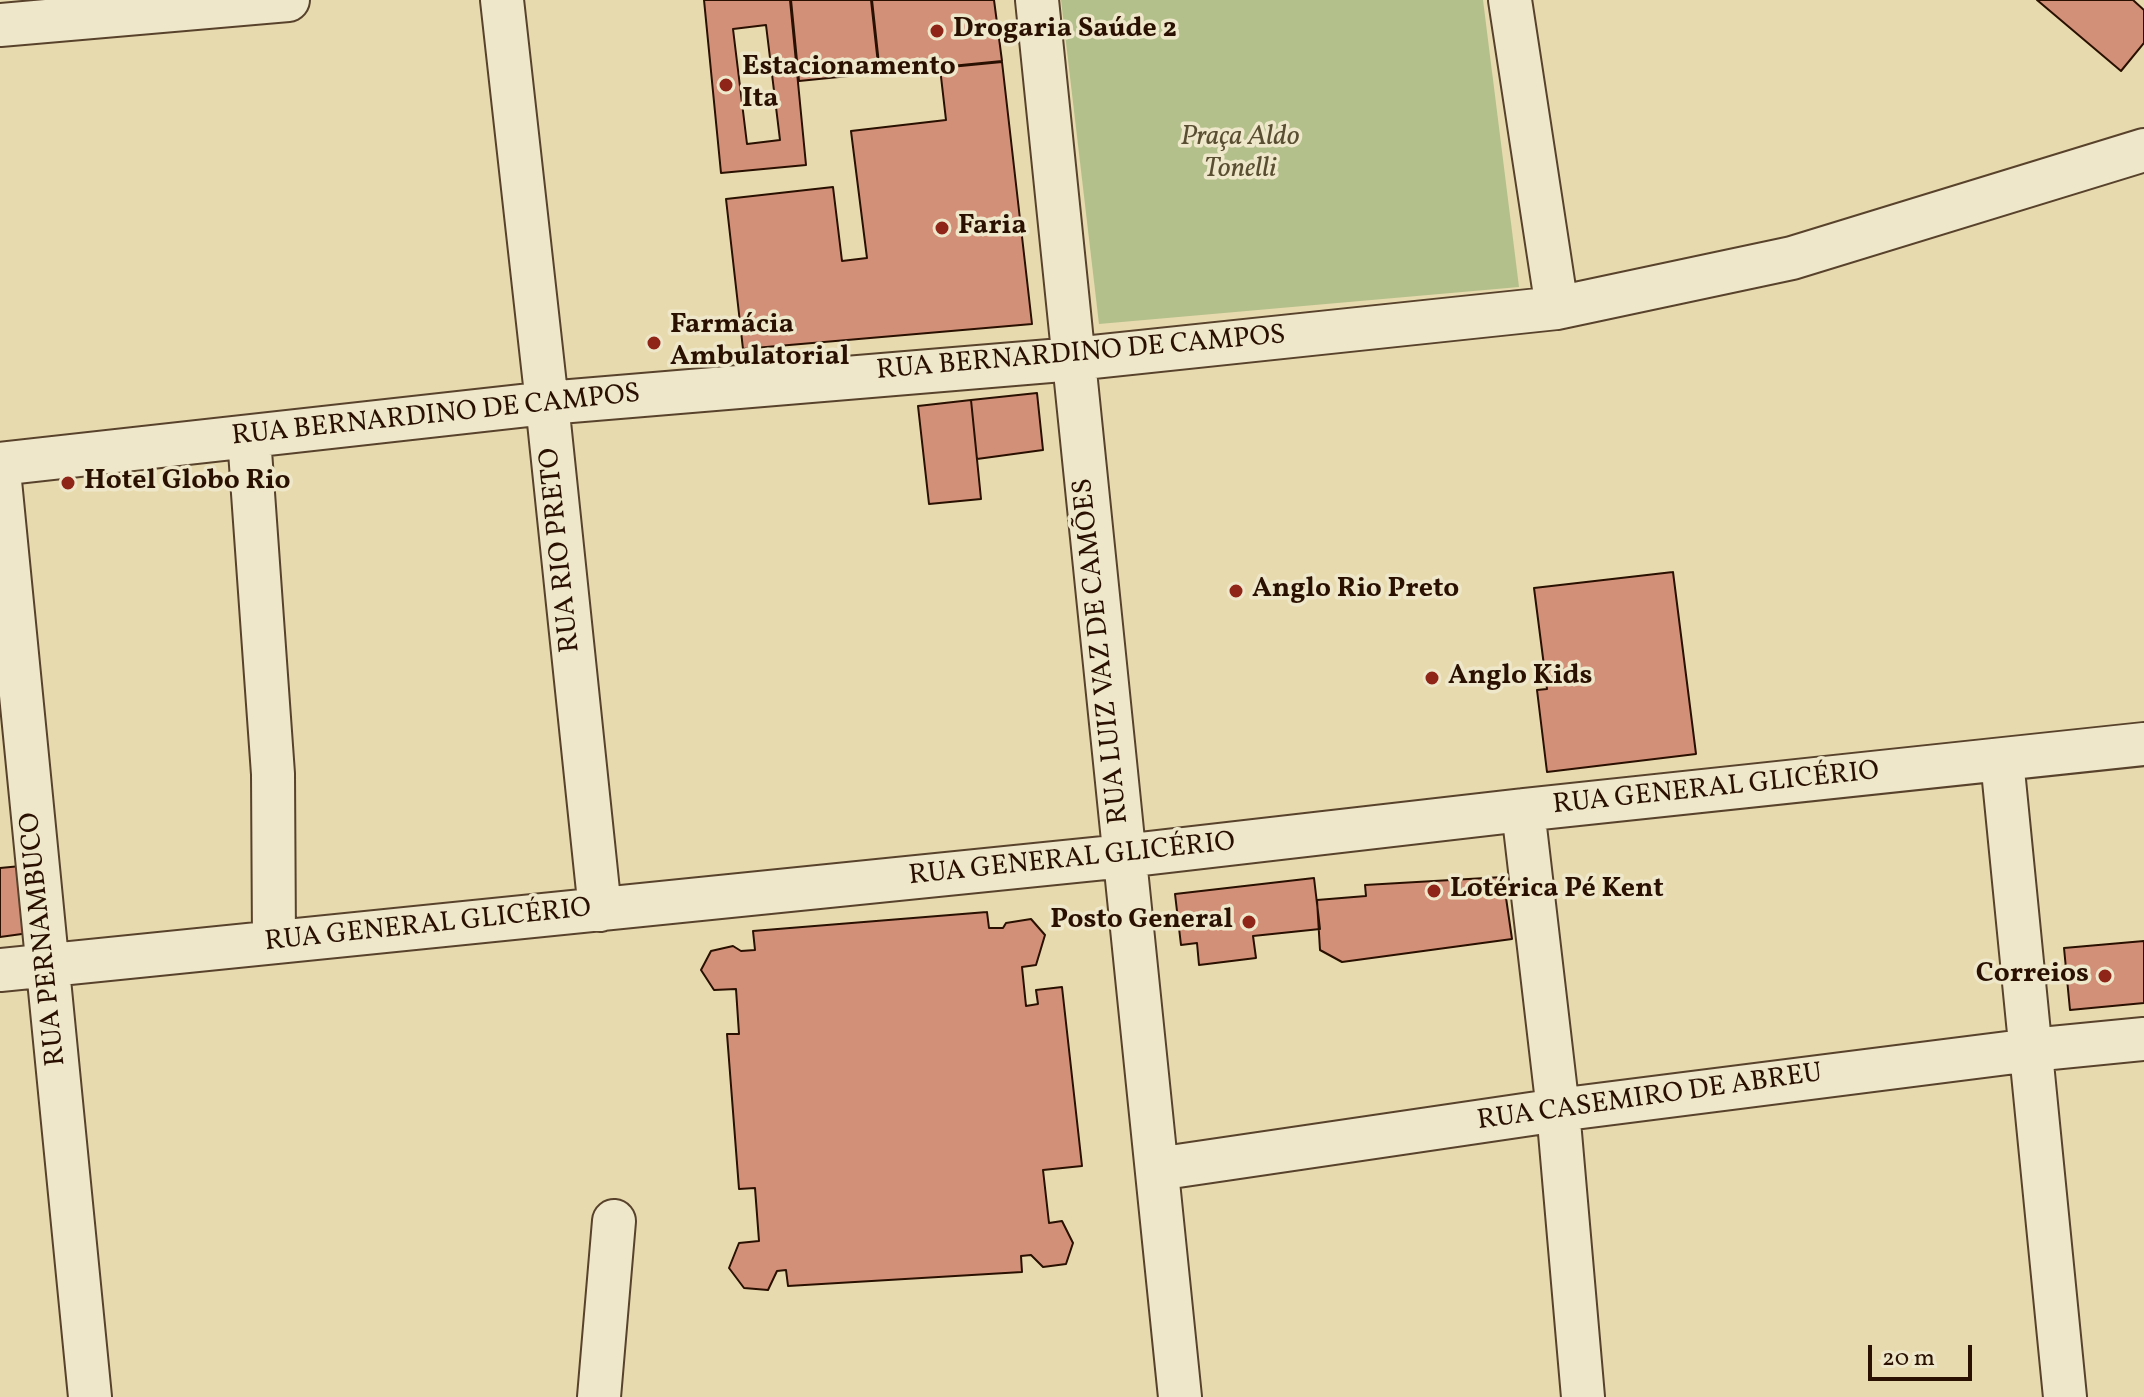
<!DOCTYPE html>
<meta charset="utf-8">
<style>
body{margin:0}
#map{position:relative;width:2144px;height:1397px;overflow:hidden;background:#e7daae;font-family:Vollkorn,serif}
canvas{display:block}
.scale{position:absolute;left:1868px;top:1345px;width:104px;height:36px;box-sizing:border-box;border:4px solid #291000;border-top:0;padding-left:10px;font-size:24px;line-height:28px;white-space:nowrap;color:#291000;-webkit-text-stroke:6px #efe7ca;paint-order:stroke}
</style>
<div id="map">
<canvas width="2144" height="1397"></canvas>
<div class="scale">20 m</div>
</div>
<script>
const ctx = document.querySelector('canvas').getContext('2d');
ctx.lineJoin = 'round';
function fill(path, color) { ctx.fillStyle = color; ctx.fill(path, 'evenodd'); }
const toPath = rows => new Path2D(rows.map(r => 'M' + r).join(''));
function strokePath(path, color, width, dash) { ctx.strokeStyle = color; ctx.lineWidth = width; ctx.lineCap = dash ? 'butt' : 'round'; ctx.setLineDash(dash || []); ctx.stroke(path); }
function label(font, color, halo, rows, align = 'center') {
  ctx.font = font + ' Vollkorn,serif'; ctx.lineWidth = 7; ctx.setLineDash([]); ctx.textBaseline = 'middle'; ctx.strokeStyle = halo; ctx.fillStyle = color; for (const [text, x, y, turn = 0] of rows) {
    ctx.save(); ctx.translate(x, y); ctx.rotate((+turn || 0) * Math.PI / 180); ctx.textAlign = isNaN(turn) ? turn : align; if (halo) ctx.strokeText(text, 0, 0); ctx.fillText(text, 0, 0); ctx.restore();
  }
}
fill(toPath([
 [1061,0,1483,0,1519,287,1099,324]
]), '#b3c08c');
const building = toPath([
 [704,0,790,0,806,165,721,173,704,0],
 [766,25,780,140,747,144,733,29,766,25],
 [791,0,871,0,879,73,799,81,791,0],
 [872,0,994,0,1002,61,880,73,872,0],
 [2037,0,2133,0,2144,10,2144,43,2121,71,2037,0],
 [1002,62,1032,324,743,349,726,199,833,187,842,261,867,258,851,131,946,120,940,68,1002,62],
 [1037,393,1043,450,977,459,971,400,1037,393],
 [971,400,981,499,929,504,918,406,971,400],
 [1673,572,1696,754,1547,772,1537,690,1547,689,1534,588,1673,572],
 [21,866,29,933,0,937,0,868,21,866],
 [1503,877,1512,939,1342,962,1320,950,1317,900,1366,896,1365,885,1503,877],
 [1314,878,1320,929,1253,936,1256,958,1199,965,1197,943,1181,945,1175,894,1314,878],
 [987,912,989,928,1003,928,1006,923,1031,919,1045,935,1036,965,1022,967,1026,1006,1038,1004,1036,990,1062,987,1082,1166,1043,1170,1049,1223,1062,1221,1073,1243,1066,1264,1043,1267,1031,1255,1021,1256,1022,1272,788,1286,786,1270,777,1271,768,1290,744,1288,729,1268,739,1243,759,1241,755,1188,739,1189,727,1034,739,1034,736,989,714,990,701,970,711,951,733,946,741,951,755,950,753,931,987,912],
 [2144,941,2144,1003,2070,1010,2064,948,2144,941]
]);
fill(building, '#d39078');
strokePath(building, '#291000', 2);
const minor = toPath([
 [502,0,547,403,600,910],
 [1037,0,1180,1397],
 [1510,0,1557,308],
 [0,25,288,0],
 [249,437,273,774,274,942],
 [0,464,547,403,1074,359,1557,308,1792,258,2144,150],
 [0,481,90,1397],
 [2002,760,2065,1397],
 [1523,810,1558,1110,1583,1397],
 [0,970,1124,856,1523,810,2144,744],
 [1157,1169,1558,1110,2031,1050,2144,1039],
 [599,1397,614,1221]
]);
strokePath(minor, '#58422c', 46);
strokePath(minor, '#efe7ca', 42);
for (const [x, y, r, color] of [
 [937,31,8,"#8f2418"],
 [726,85,8,"#8f2418"],
 [942,228,8,"#8f2418"],
 [654,343,8,"#8f2418"],
 [68,483,8,"#8f2418"],
 [1236,591,8,"#8f2418"],
 [1432,678,8,"#8f2418"],
 [1434,891,8,"#8f2418"],
 [1249,922,8,"#8f2418"],
 [2105,976,8,"#8f2418"]
]) { const dot = new Path2D(); dot.arc(x, y, r, 0, 2 * Math.PI); ctx.fillStyle = color; ctx.fill(dot); strokePath(dot, '#efe7ca', 3); }
label('bold 28px', '#291000', '#efe7ca', [
 ["Drogaria Saúde 2",953,31],
 ["Estacionamento",742,69],
 ["Ita",742,101],
 ["Faria",958,228],
 ["Farmácia",670,327],
 ["Ambulatorial",670,359],
 ["Hotel Globo Rio",84,483],
 ["Anglo Rio Preto",1252,591],
 ["Anglo Kids",1448,678],
 ["Lotérica Pé Kent",1450,891],
 ["Posto General",1233,922,"right"],
 ["Correios",2089,976,"right"]
], 'left');
label('italic 28px', '#594e31', '#efe7ca', [
 ["Praça Aldo",1240,139],
 ["Tonelli",1240,171]
]);
label('28px', '#291000', '#efe7ca', [
 ["RUA BERNARDINO DE CAMPOS",1081,355,-5],
 ["RUA BERNARDINO DE CAMPOS",436,417,-6],
 ["RUA RIO PRETO",562,550,-96],
 ["RUA LUIZ VAZ DE CAMÕES",1103,651,-96],
 ["RUA GENERAL GLICÉRIO",1716,790,-6],
 ["RUA GENERAL GLICÉRIO",1072,861,-6],
 ["RUA GENERAL GLICÉRIO",428,927,-6],
 ["RUA PERNAMBUCO",45,939,-96],
 ["RUA CASEMIRO DE ABREU",1650,1099,-8]
]);
</script>
